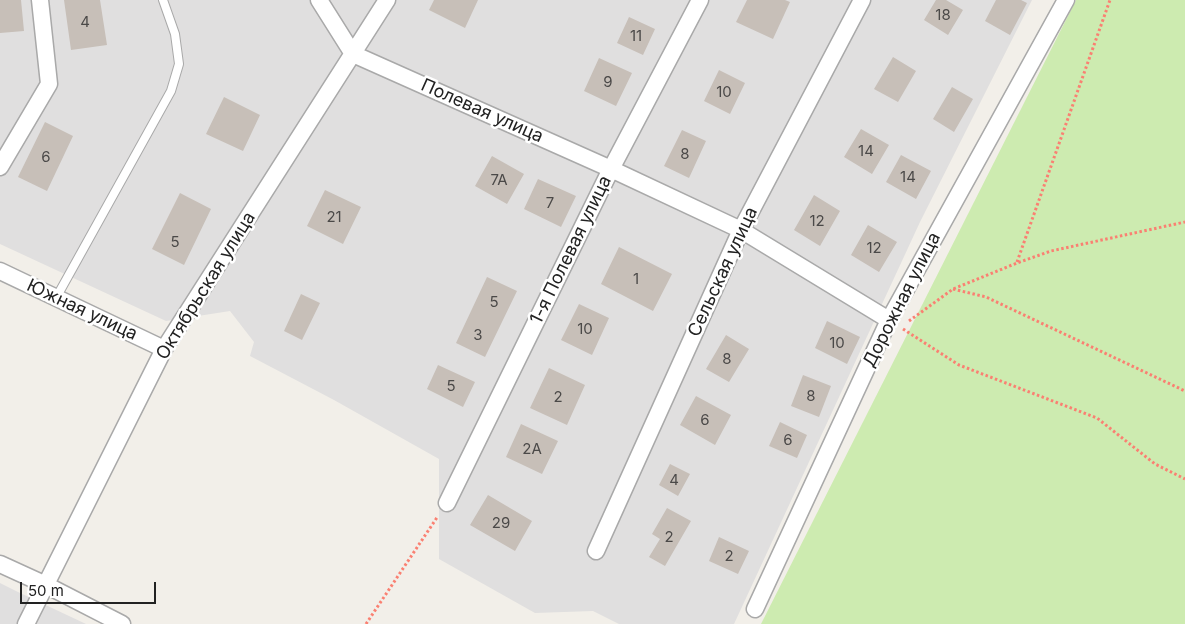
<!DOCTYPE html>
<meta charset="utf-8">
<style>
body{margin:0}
#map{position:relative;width:1185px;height:624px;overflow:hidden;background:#f2efe9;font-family:Inter,sans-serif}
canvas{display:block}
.scale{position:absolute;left:20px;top:582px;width:136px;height:22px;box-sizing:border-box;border:2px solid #222;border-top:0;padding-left:6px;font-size:15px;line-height:18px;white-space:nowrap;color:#222;-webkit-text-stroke:4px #fff;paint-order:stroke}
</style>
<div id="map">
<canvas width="1185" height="624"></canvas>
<div class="scale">50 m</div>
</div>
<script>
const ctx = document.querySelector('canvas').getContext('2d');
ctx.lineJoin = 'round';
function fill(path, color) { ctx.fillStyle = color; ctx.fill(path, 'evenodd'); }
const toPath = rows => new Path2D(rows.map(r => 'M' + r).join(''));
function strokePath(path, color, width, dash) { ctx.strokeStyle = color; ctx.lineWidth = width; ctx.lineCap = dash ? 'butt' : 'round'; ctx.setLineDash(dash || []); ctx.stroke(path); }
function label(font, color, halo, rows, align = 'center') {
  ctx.font = font + ' Inter,sans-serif'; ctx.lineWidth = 5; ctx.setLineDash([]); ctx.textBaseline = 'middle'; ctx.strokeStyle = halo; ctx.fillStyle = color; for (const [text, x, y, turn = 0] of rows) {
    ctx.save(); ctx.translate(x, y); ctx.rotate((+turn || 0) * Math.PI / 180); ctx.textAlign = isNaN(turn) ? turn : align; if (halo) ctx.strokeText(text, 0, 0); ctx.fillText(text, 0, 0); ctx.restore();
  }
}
fill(toPath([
 [0,0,1032,0,920,222,734,624,619,624,593,611,535,613,439,559,439,459,334,400,250,356,254,342,230,311,166,321,0,244],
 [0,583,18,592,86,624,0,624]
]), '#e0dfdf');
fill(toPath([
 [1076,0,1185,0,1185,624,761,624]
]), '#cdebb0');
fill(toPath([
 [0,0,21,0,24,31,0,33],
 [64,0,100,0,107,45,71,50],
 [434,0,478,0,465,28,429,10],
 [747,0,785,0,790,2,773,39,736,22],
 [936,0,946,0,963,10,948,35,924,20],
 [996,0,1021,0,1027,3,1010,35,985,21],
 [629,17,655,29,643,55,617,43],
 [893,57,916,71,898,102,874,89],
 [599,58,632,73,616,106,584,91],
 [719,70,745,83,730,114,704,101],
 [952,87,973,99,954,132,933,119],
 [224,97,260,115,243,151,206,134],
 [45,122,73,136,47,191,18,177],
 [861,129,889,145,872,174,844,157],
 [682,130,706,141,689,178,664,166],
 [901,155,931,171,916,199,886,182],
 [492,156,524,174,507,204,475,186],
 [538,179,576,196,561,227,524,209],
 [325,190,361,207,343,244,307,226],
 [180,193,211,209,184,265,152,249],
 [814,195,840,211,820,246,794,230],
 [868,225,897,242,879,272,851,255],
 [619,247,672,274,653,311,601,284],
 [487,277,517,291,485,357,456,343],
 [301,294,320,303,302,340,284,331],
 [579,304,609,318,592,355,561,340],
 [827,321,860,337,847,364,815,348],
 [726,335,749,349,729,382,706,369],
 [438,365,475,382,463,407,427,389],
 [549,368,585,385,567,425,530,408],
 [803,375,831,386,819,417,791,406],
 [696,396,731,415,715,445,680,425],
 [780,422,807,435,797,458,769,446],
 [521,424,558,441,542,474,506,457],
 [670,464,690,474,678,496,659,485],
 [488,495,532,521,515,551,470,525],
 [667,508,691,521,665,566,649,557,660,539,652,534],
 [719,537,749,551,738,574,709,561]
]), '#c7bfb8');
const lane = toPath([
 [56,298,171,91,179,64,175,34,163,0]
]);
const street = toPath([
 [319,0,353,54,611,169,741,230,889,320],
 [0,167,49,84,40,0],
 [0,271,164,349],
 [447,503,611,169,700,0],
 [596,551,741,230,862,0],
 [0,564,46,585,122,624],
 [755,609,889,320,1066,0],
 [26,624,164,349,387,0]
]);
strokePath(lane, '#a9a9a9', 10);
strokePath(street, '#a9a9a9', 19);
strokePath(toPath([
 [1017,262,1110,0],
 [953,289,986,297,1185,391],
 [909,321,953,289,1017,263,1051,251,1185,222],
 [903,329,959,365,1097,418,1155,464,1185,479],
 [366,624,438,516]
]), '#fa8072', 3, [2.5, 2.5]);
strokePath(lane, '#fff', 8);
strokePath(street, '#fff', 16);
label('15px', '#4b4948', null, [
 ["18",943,15],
 ["4",85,22],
 ["11",636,36],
 ["9",608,82],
 ["10",724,92],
 ["14",866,151],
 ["8",685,154],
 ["6",46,157],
 ["14",908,177],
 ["7А",499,180],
 ["7",550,203],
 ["21",334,217],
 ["12",817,221],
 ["5",175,242],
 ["12",874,248],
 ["1",636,279],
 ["5",494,302],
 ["10",585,329],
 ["3",478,335],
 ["10",837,343],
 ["8",727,359],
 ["5",451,386],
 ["8",811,396],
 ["2",558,397],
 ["6",705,420],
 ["6",788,440],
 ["2А",532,449],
 ["4",674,480],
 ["29",501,523],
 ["2",669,537],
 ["2",729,556]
]);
label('18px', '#222', '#fff', [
 ["Полевая улица",482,111,24],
 ["1-я Полевая улица",571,250,-64],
 ["Сельская улица",723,272,-65],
 ["Октябрьская улица",206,286,-58],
 ["Дорожная улица",902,300,-63],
 ["Южная улица",82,310,25]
]);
</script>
